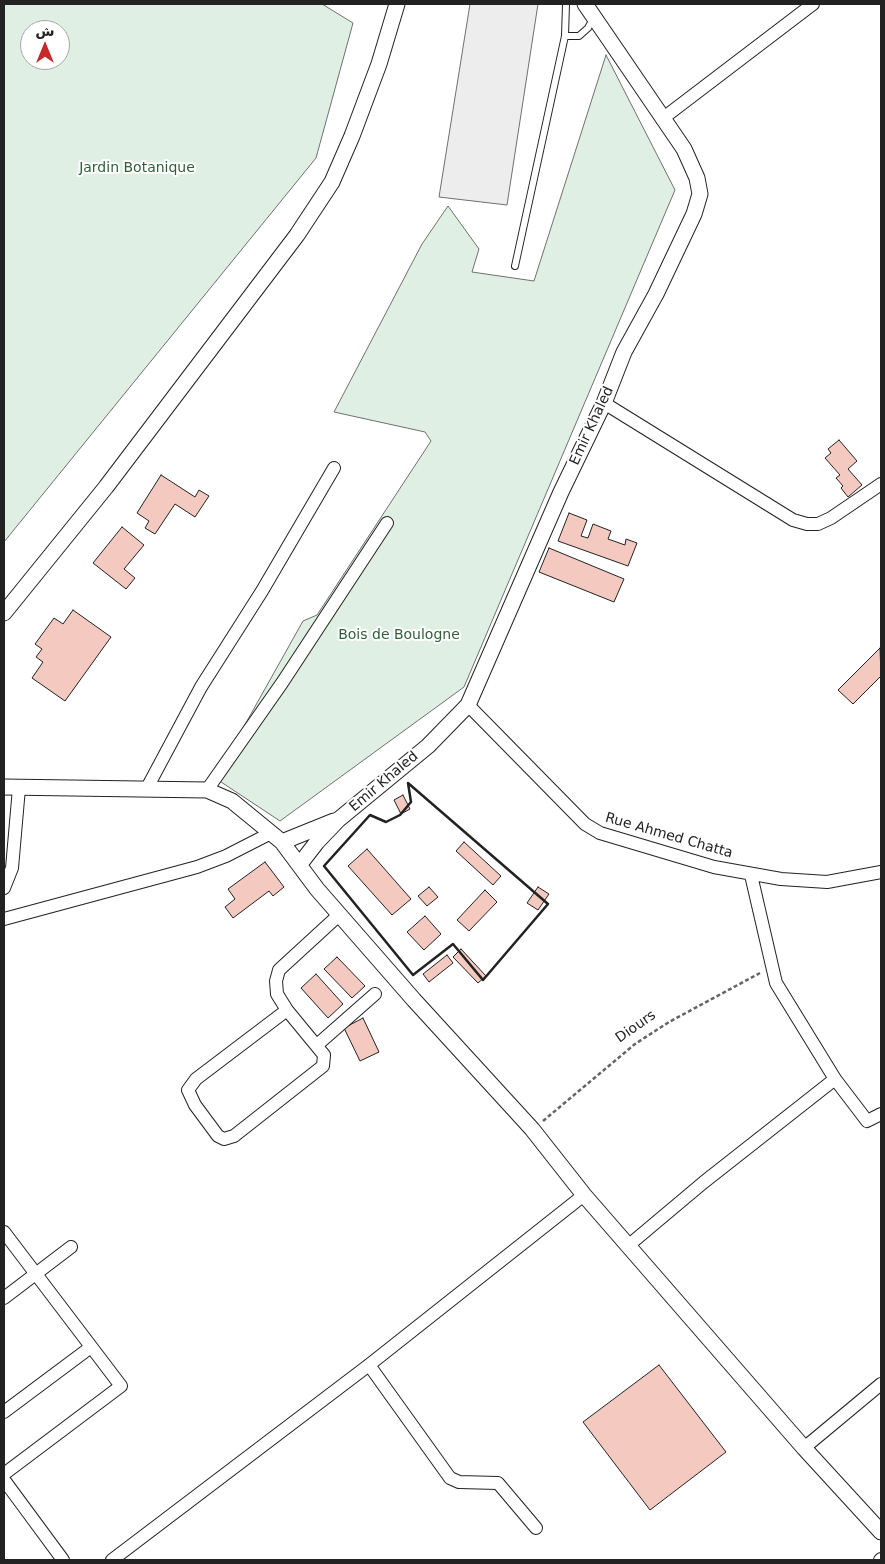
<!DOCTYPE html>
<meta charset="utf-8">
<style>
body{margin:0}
#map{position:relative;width:885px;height:1564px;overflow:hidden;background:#fff;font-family:"DejaVu Sans","Noto Sans Arabic",sans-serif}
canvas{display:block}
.frame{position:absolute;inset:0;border:5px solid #222;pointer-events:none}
.north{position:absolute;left:20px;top:20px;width:50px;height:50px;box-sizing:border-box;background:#fff;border:1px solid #a7a7a7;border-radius:50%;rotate:0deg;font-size:14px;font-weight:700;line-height:20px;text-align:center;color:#222}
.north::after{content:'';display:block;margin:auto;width:18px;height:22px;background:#c62828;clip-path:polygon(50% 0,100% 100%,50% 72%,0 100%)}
</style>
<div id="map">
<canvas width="885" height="1564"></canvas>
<div class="frame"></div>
<div class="north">ش</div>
</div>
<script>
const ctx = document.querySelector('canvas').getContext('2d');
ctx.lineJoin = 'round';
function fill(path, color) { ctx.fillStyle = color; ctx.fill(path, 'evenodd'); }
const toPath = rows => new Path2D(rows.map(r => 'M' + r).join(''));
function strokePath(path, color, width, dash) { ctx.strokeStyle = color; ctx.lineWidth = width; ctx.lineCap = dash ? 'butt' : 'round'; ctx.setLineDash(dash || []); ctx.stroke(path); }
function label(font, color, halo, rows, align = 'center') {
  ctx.font = font + ' "DejaVu Sans",sans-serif'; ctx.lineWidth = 4; ctx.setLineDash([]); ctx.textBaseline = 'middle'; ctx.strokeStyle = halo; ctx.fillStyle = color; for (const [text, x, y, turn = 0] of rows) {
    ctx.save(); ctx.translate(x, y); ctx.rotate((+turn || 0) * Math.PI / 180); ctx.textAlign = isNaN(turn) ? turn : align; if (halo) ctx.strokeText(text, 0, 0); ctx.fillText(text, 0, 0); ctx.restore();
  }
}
const green = toPath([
 [4,4,322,4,353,23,316,158,4,542,4,4],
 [30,30,60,30,60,60,30,60,30,30],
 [606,55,675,190,464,687,280,821,215,778,303,621,317,615,431,441,425,432,334,412,422,244,448,206,479,249,472,272,534,281,606,55]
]);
fill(green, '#e0efe3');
strokePath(green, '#6f6f6f', 1);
const parking = toPath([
 [470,4,538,4,507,205,439,197,470,4]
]);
fill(parking, '#ededed');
strokePath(parking, '#6f6f6f', 1);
const building = toPath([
 [839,440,857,461,848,469,862,485,848,497,841,488,843,486,836,478,840,475,825,458,831,453,828,449,839,440],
 [161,475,195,497,199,490,209,496,195,517,175,504,155,534,145,528,149,521,137,513,161,475],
 [569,513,587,520,581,536,588,538,593,524,611,531,608,539,625,545,626,539,637,543,628,566,558,541,569,513],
 [122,527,144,545,124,569,135,578,126,589,93,563,122,527],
 [549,548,624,579,614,602,539,572,549,548],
 [73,610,111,637,65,701,32,678,43,662,36,657,42,649,35,644,54,618,63,624,73,610],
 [880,648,881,676,853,704,838,690,880,648],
 [403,795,410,809,401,814,394,800,403,795],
 [464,842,501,876,493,885,456,851,464,842],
 [367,849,411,899,392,915,348,866,367,849],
 [265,862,284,887,273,896,269,891,233,918,225,907,235,899,228,889,265,862],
 [429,887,438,897,427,906,418,896,429,887],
 [538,887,549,894,538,910,527,903,538,887],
 [485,890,497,902,469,931,457,920,485,890],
 [425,916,441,934,424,950,407,932,425,916],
 [461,949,486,976,478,983,453,957,461,949],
 [447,955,453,963,429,982,423,974,447,955],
 [337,957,365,986,352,998,324,969,337,957],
 [316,974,343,1004,328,1018,301,988,316,974],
 [363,1018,379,1052,360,1061,344,1028,363,1018],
 [659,1365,726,1452,650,1510,583,1422,659,1365]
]);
fill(building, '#f3c9c0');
strokePath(building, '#222', 1);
const service = toPath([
 [565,36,579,36,588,28,593,19],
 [515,266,565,36,566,4]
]);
const minor = toPath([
 [662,119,813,4],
 [604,403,793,520,807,524,818,524,831,518,881,484],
 [468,705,585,824,600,833,714,867,781,879,827,882,881,872],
 [147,788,201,687,262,591,334,468],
 [207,790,282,683,387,523],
 [4,888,12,868,19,788],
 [4,919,197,867,226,856,271,833],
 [287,1010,196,1079,188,1090,195,1105,218,1136,224,1139,234,1136,323,1066,324,1055,287,1010,277,994,276,981,279,970,340,914],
 [317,1045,375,994],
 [835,1079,867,1121,881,1114],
 [4,1232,121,1386,4,1474],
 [629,1245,704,1182,835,1079,776,983,751,875],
 [4,1298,71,1247],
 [369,1365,450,1478,459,1482,498,1483,536,1528],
 [4,1412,91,1347],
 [804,1448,881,1384],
 [4,1480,63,1560],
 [112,1560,369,1365,584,1195],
 [880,1560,881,1559]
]);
const tertiary = toPath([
 [4,613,106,487,297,235,332,182,352,136,379,64,397,4],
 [4,787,207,790,232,801,282,842,317,889,414,1000,532,1129,584,1195,804,1448,881,1532],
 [282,842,334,821],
 [300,864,317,842,338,820,428,746,468,705,561,492,604,403,624,352,656,294,694,214,700,194,697,178,684,149,585,4]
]);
strokePath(service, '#222', 8);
strokePath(minor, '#222', 14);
strokePath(tertiary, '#222', 17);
strokePath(toPath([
 [543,1121,635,1044,669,1022,760,973]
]), '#646464', 2.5, [4, 2.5]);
strokePath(service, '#fff', 6);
strokePath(minor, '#fff', 12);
strokePath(tertiary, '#fff', 15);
strokePath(toPath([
 [408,783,548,904,483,980,453,944,413,975,324,866,370,815,386,822,400,815,411,802,408,783]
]), '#222', 2.5);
label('14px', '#2f5e38', '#fff', [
 ["Jardin Botanique",137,168],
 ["Bois de Boulogne",399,635]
]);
label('14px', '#222', '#fff', [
 ["Emir Khaled",592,426,-65],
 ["Emir Khaled",384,782,-40],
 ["Rue Ahmed Chatta",669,836,16],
 ["Diours",636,1027,-35]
]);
</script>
